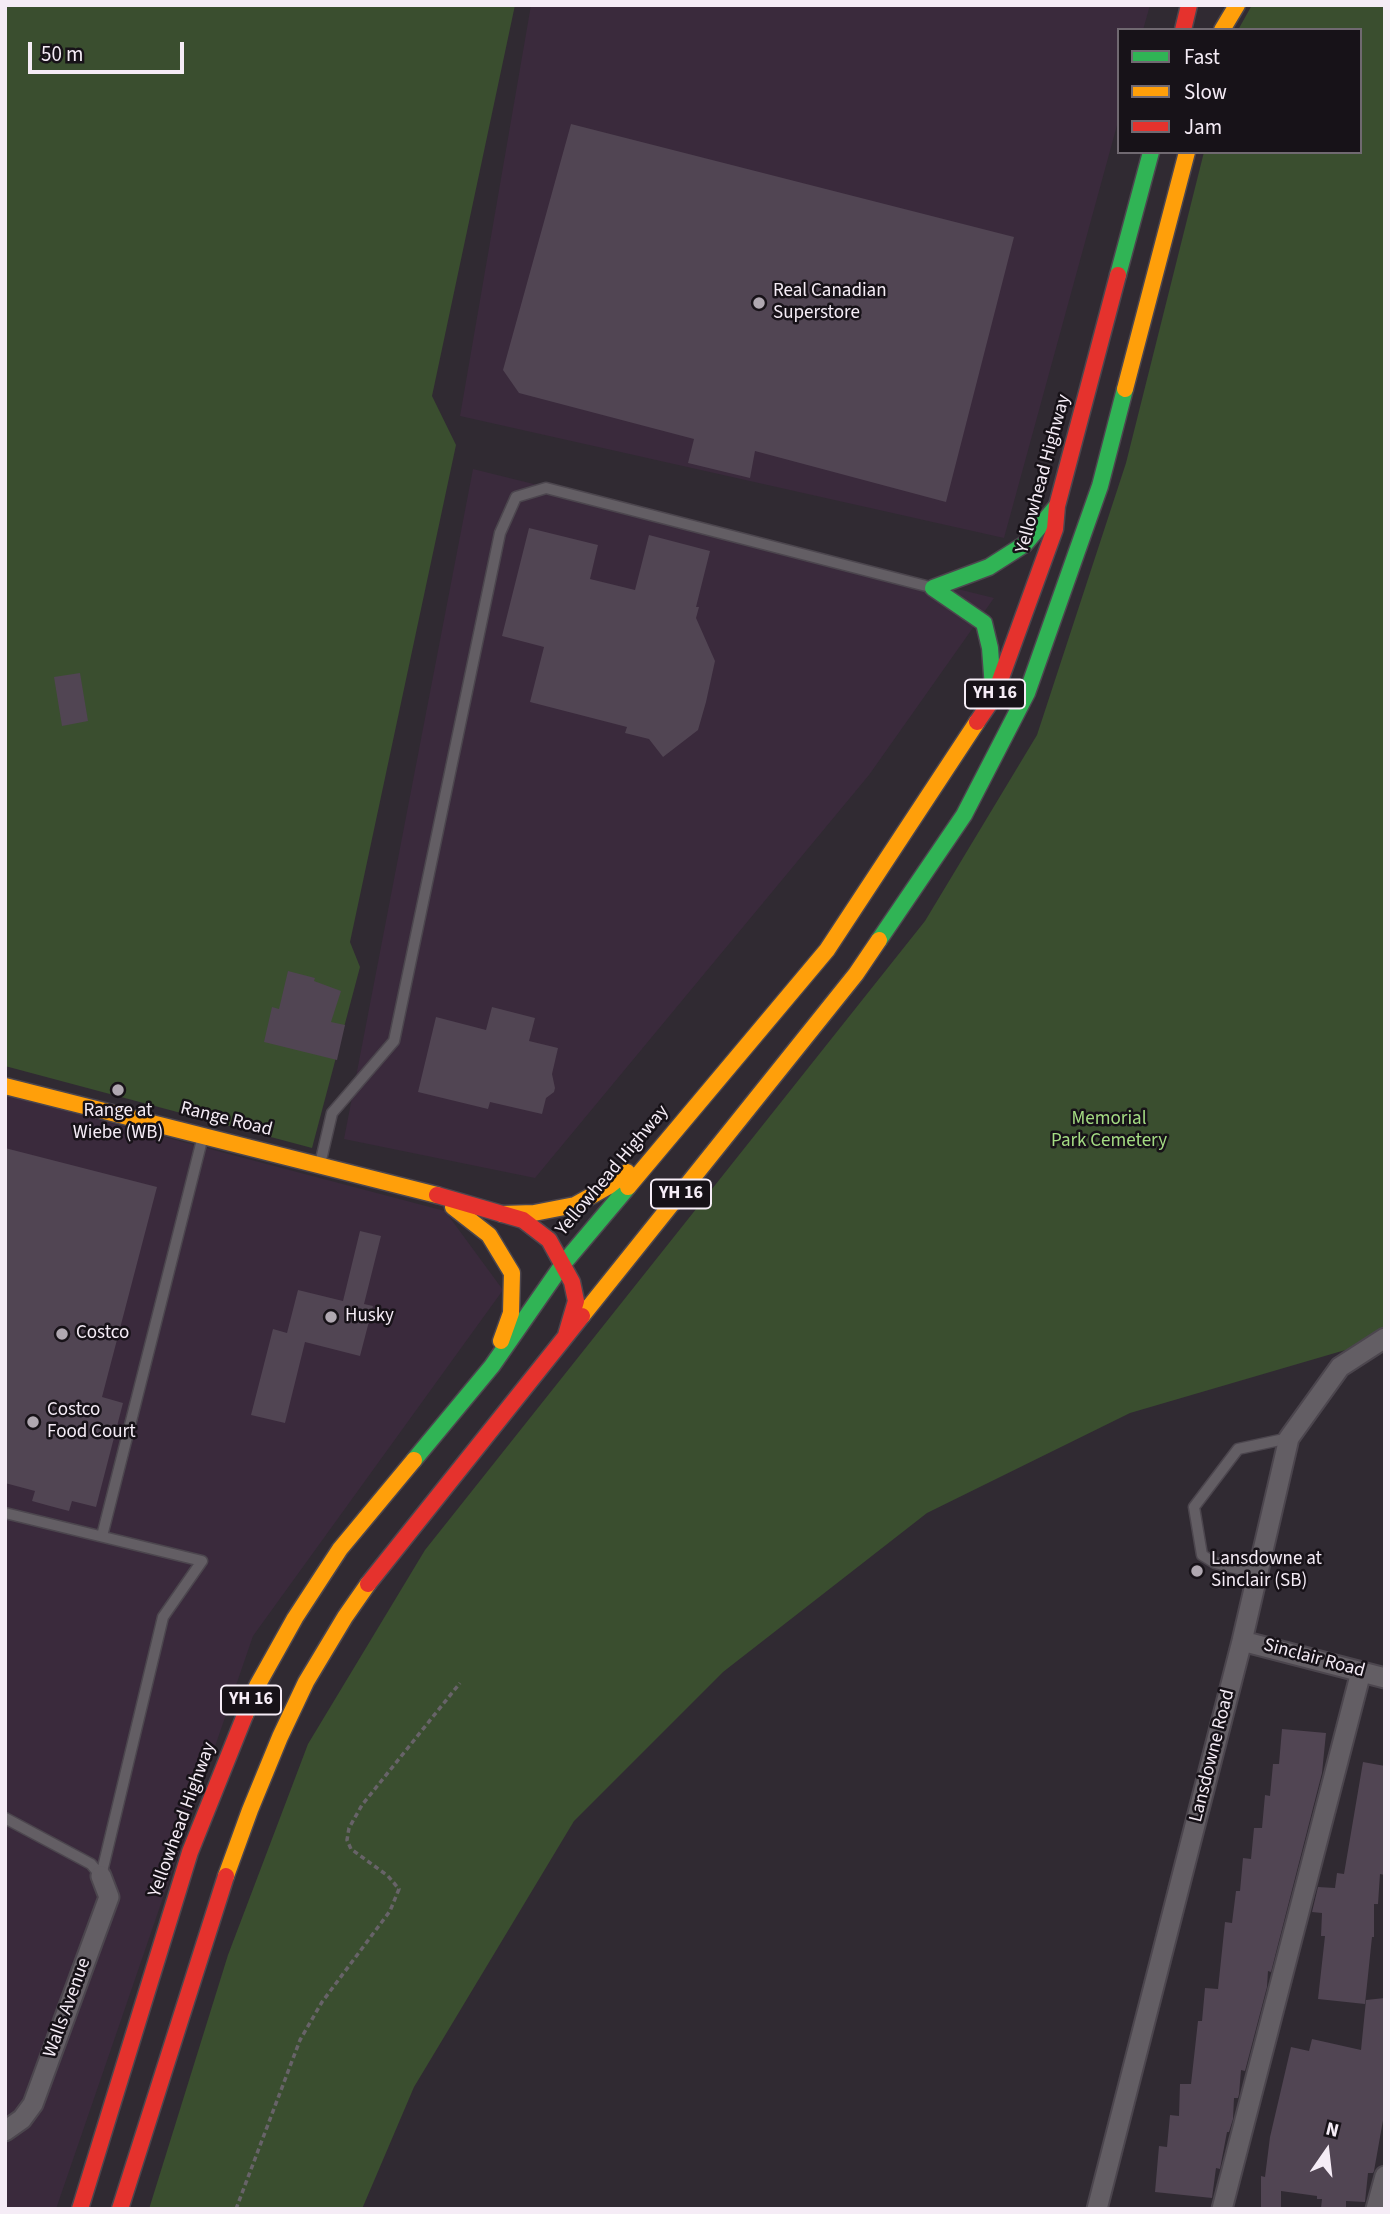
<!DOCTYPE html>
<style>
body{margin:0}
#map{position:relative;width:1390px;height:2214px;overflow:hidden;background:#302a32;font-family:"Source Sans 3",sans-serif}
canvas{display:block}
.frame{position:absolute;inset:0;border:7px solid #f5ecf6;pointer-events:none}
.legend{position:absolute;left:1117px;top:28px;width:245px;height:126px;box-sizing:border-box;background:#171218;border:2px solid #706971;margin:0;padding:9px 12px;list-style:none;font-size:21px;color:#f5ecf6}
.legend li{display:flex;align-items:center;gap:14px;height:35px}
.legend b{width:35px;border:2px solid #706971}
.north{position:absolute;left:1292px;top:2116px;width:70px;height:70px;-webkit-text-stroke:5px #171218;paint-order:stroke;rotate:14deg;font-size:19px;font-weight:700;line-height:28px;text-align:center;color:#f5ecf6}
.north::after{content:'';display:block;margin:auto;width:24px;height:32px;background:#f5ecf6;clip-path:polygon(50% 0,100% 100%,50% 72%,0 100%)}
.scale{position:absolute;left:28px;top:42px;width:156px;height:32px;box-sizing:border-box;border:4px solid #f5ecf6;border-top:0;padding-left:9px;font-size:21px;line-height:24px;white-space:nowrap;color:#f5ecf6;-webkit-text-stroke:5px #171218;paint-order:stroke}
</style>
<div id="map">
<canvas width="1390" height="2214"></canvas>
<div class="frame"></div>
<ul class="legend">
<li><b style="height:9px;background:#30b455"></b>Fast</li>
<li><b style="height:9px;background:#ff9f0a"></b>Slow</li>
<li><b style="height:9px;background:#e5322d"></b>Jam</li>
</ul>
<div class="north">N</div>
<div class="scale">50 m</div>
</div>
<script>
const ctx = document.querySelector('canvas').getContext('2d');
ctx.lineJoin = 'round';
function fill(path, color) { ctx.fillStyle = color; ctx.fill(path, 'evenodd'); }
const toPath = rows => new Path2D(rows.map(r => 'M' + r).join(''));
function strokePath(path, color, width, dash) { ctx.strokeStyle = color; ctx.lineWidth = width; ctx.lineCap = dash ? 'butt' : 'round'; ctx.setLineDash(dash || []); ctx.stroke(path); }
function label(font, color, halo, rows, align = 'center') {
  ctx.font = font + ' "Source Sans 3",sans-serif'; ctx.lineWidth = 5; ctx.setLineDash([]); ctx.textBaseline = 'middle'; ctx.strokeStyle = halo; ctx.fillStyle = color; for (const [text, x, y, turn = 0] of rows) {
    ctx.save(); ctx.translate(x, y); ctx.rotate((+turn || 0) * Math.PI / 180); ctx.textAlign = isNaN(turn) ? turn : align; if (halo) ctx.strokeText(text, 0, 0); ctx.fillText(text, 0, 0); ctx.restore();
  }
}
fill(toPath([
 [531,5,1150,5,1143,30,1119,30,1119,118,1004,538,460,416],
 [473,469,994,598,869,775,535,1178,344,1139],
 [5,1095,445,1211,503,1290,253,1636,56,2209,5,2209]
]), '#3a2a3c');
fill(toPath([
 [5,5,515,5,432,396,456,445,350,942,360,967,312,1148,5,1066],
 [1252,5,1385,5,1385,1329,1359,1346,1130,1413,927,1513,723,1672,574,1821,414,2087,362,2209,149,2209,228,1955,308,1744,425,1550,925,921,1037,735,1126,463,1204,152,1360,152,1360,30,1238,30]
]), '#3a4e2f');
fill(toPath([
 [571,124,1014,237,946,502,755,451,750,478,688,463,694,439,519,393,503,370],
 [529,528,598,545,590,579,635,590,649,535,710,551,696,607,699,607,696,618,715,661,706,702,698,730,663,757,649,739,625,733,627,727,530,702,544,647,502,636],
 [80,673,88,721,62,726,54,677],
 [288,971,315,978,314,981,341,991,331,1022,345,1025,337,1060,264,1042,272,1007,279,1009],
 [492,1007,535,1018,529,1041,558,1048,552,1074,555,1088,554,1092,546,1098,542,1114,490,1102,488,1109,418,1092,436,1017,486,1030],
 [5,1148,157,1187,102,1397,123,1403,96,1507,72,1501,69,1511,50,1506,32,1501,35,1491,5,1483],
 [360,1231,381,1236,364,1304,373,1306,360,1356,305,1342,285,1423,251,1415,273,1329,287,1333,298,1290,343,1301],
 [1282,1729,1326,1733,1322,1773,1271,1972,1268,1971,1267,1987,1245,2071,1241,2070,1239,2094,1238,2098,1234,2098,1233,2119,1229,2132,1227,2132,1220,2169,1216,2168,1212,2198,1155,2192,1159,2146,1167,2147,1170,2115,1179,2116,1180,2084,1191,2084,1198,2021,1202,2021,1205,1988,1218,1989,1225,1922,1232,1923,1236,1891,1240,1891,1243,1858,1251,1859,1254,1828,1262,1828,1265,1795,1270,1796,1273,1764,1279,1764],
 [1363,1762,1385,1766,1385,1875,1380,1874,1378,1904,1374,1904,1374,1937,1372,1937,1365,2004,1318,1999,1325,1936,1321,1936,1322,1913,1312,1912,1318,1887,1335,1888,1337,1873,1344,1874],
 [1385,1998,1385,2109,1374,2171,1373,2173,1368,2173,1365,2202,1346,2201,1346,2209,1321,2208,1322,2199,1317,2199,1317,2196,1281,2191,1281,2209,1261,2209,1261,2176,1265,2177,1270,2137,1291,2047,1309,2051,1312,2039,1361,2050,1366,2000]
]), '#514553');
const lane = toPath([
 [320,1164,332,1113,394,1041,500,533,516,497,546,488,930,587],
 [5,1513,202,1561,163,1617,101,1876],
 [102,1536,203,1136],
 [1257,1574,1215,1563,1202,1555,1194,1507,1238,1449,1289,1438],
 [5,1818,91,1864,101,1876]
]);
const street = toPath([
 [1242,1641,1385,1678],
 [5,2131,22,2119,33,2104,109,1897,101,1876],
 [1097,2209,1242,1641,1289,1438,1340,1367,1385,1338],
 [1222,2209,1361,1672],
 [1376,2209,1385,2176]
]);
const fast = toPath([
 [1118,275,1151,152],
 [933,588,989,567,1025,544,1055,508],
 [933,588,984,623,990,648,993,688],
 [879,940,964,815,1027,693,1100,486,1125,389],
 [414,1460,492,1366,563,1264,628,1187]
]);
const slow = toPath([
 [1222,30,1237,5],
 [1125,389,1187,152],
 [5,1086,437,1195],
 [628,1187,827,950,977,722],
 [453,1207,489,1235,512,1273,511,1313,501,1341],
 [502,1214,534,1213,575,1205,609,1186,627,1172],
 [582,1316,856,974,879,940],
 [245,1715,257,1686,295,1618,340,1549,414,1460],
 [226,1876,250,1810,280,1737,306,1682,345,1617,368,1584]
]);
const jam = toPath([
 [1183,30,1189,5],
 [977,722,994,697,1055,529,1057,506,1118,275],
 [437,1195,523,1220,549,1240,572,1282,576,1301,566,1335],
 [368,1584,582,1316],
 [80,2209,190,1852,245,1715],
 [120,2209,226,1876]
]);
strokePath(lane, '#4c464e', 13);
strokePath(street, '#4c464e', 23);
strokePath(fast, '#4c464e', 19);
strokePath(slow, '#4c464e', 19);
strokePath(jam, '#4c464e', 19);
strokePath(toPath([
 [236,2209,300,2040,322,2002,390,1911,399,1889,388,1876,351,1849,347,1840,349,1828,362,1805,460,1683]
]), '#676368', 3.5, [5, 3.5]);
strokePath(lane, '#635e64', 10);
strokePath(street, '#635e64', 19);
strokePath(fast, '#30b455', 16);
strokePath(slow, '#ff9f0a', 16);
strokePath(jam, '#e5322d', 16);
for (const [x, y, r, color] of [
 [759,303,7,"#b0a8b1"],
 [118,1090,7,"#b0a8b1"],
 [331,1317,7,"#b0a8b1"],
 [62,1334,7,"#b0a8b1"],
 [33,1422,7,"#b0a8b1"],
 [1197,1571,7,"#b0a8b1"]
]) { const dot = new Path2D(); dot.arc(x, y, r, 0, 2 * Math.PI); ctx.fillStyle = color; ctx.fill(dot); strokePath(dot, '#171218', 2.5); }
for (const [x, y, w] of [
 [995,694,60],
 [681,1194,60],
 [251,1700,60]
]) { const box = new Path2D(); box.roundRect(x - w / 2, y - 14.5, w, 29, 5); ctx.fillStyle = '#171218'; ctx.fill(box); strokePath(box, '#f5ecf6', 2); }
label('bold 18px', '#f5ecf6', null, [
 ["YH 16",995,694],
 ["YH 16",681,1194],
 ["YH 16",251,1700]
]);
label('19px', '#f5ecf6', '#171218', [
 ["Real Canadian",773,292],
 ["Superstore",773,314],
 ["Range at",118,1112,"center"],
 ["Wiebe (WB)",118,1134,"center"],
 ["Husky",345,1317],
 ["Costco",76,1334],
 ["Costco",47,1411],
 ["Food Court",47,1433],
 ["Lansdowne at",1211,1560],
 ["Sinclair (SB)",1211,1582]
], 'left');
label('19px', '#f5ecf6', '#171218', [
 ["Yellowhead Highway",1044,474,-75],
 ["Range Road",226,1120,14],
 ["Yellowhead Highway",613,1171,-50],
 ["Sinclair Road",1314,1659,15],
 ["Lansdowne Road",1213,1756,-76],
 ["Yellowhead Highway",183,1820,-70],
 ["Walls Avenue",68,2008,-70]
]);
label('19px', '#a4dc83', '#171218', [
 ["Memorial",1109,1120],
 ["Park Cemetery",1109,1142]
]);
</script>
